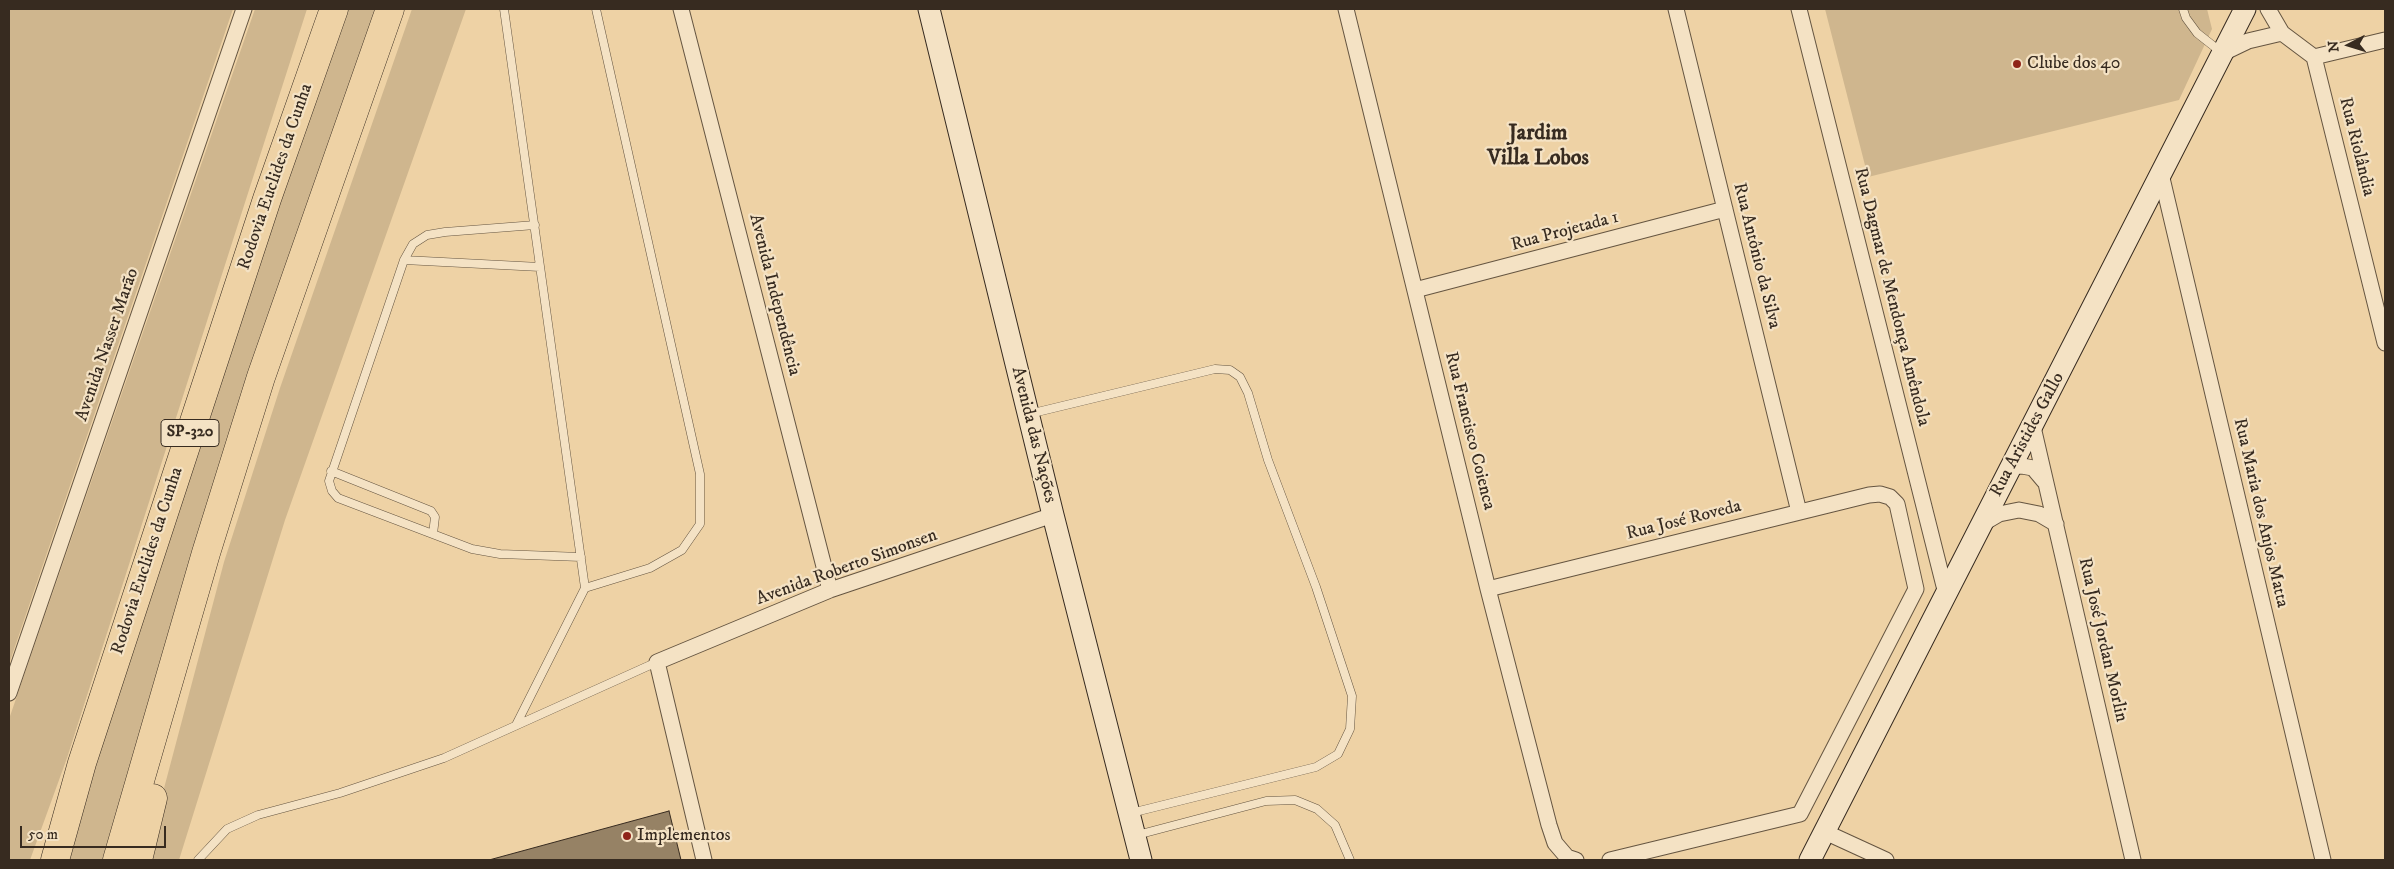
<!DOCTYPE html>
<meta charset="utf-8">
<style>
body{margin:0}
#map{position:relative;width:2394px;height:869px;overflow:hidden;background:#eed2a5;font-family:"IM FELL DW Pica",serif}
canvas{display:block}
.frame{position:absolute;inset:0;border:10px solid #372b20;pointer-events:none}
.north{position:absolute;left:2324px;top:20px;width:50px;height:50px;-webkit-text-stroke:4px #f4e2c4;paint-order:stroke;rotate:265deg;font-size:14px;font-weight:700;line-height:20px;text-align:center;color:#372b20}
.north::after{content:'';display:block;margin:auto;width:18px;height:22px;background:#372b20;clip-path:polygon(50% 0,100% 100%,50% 72%,0 100%)}
.scale{position:absolute;left:20px;top:826px;width:146px;height:22px;box-sizing:border-box;border:2px solid #372b20;border-top:0;padding-left:6px;font-size:15px;line-height:18px;white-space:nowrap;color:#372b20;-webkit-text-stroke:4px #f4e2c4;paint-order:stroke}
</style>
<div id="map">
<canvas width="2394" height="869"></canvas>
<div class="frame"></div>
<div class="north">N</div>
<div class="scale">50 m</div>
</div>
<script>
const ctx = document.querySelector('canvas').getContext('2d');
ctx.lineJoin = 'round';
function fill(path, color) { ctx.fillStyle = color; ctx.fill(path, 'evenodd'); }
const toPath = rows => new Path2D(rows.map(r => 'M' + r).join(''));
function strokePath(path, color, width, dash) { ctx.strokeStyle = color; ctx.lineWidth = width; ctx.lineCap = dash ? 'butt' : 'round'; ctx.setLineDash(dash || []); ctx.stroke(path); }
function label(font, color, halo, rows, align = 'center') {
  ctx.font = font + ' "IM FELL DW Pica",serif'; ctx.lineWidth = 4.5; ctx.setLineDash([]); ctx.textBaseline = 'middle'; ctx.strokeStyle = halo; ctx.fillStyle = color; for (const [text, x, y, turn = 0] of rows) {
    ctx.save(); ctx.translate(x, y); ctx.rotate((+turn || 0) * Math.PI / 180); ctx.textAlign = isNaN(turn) ? turn : align; if (halo) ctx.strokeText(text, 0, 0); ctx.fillText(text, 0, 0); ctx.restore();
  }
}
fill(toPath([
 [9,9,233,9,9,664],
 [255,9,307,9,67,758,30,860,9,860,9,719],
 [344,9,376,9,108,860,64,860],
 [412,9,466,9,285,520,179,860,145,860,224,562,280,388],
 [1825,9,2207,9,2212,29,2179,100,1868,177]
]), '#cfb68e');
const building = toPath([
 [669,811,681,860,489,860,669,811]
]);
fill(building, '#968265');
strokePath(building, '#372b20', 1);
const lane = toPath([
 [504,9,585,588,516,725],
 [2183,9,2186,18,2197,33,2221,52],
 [535,225,445,232,427,235,413,244,404,260,329,481,332,491,338,498,472,549,500,554,581,557],
 [404,260,540,267],
 [1029,414,1215,369,1230,370,1240,377,1248,393,1268,460,1316,587,1352,696,1350,729,1338,754,1316,767,1131,813],
 [331,471,431,511,435,517,433,534],
 [585,588,650,568,682,550,700,524,700,474,596,9],
 [1137,835,1266,801,1295,800,1317,809,1335,825,1350,860],
 [198,860,227,829,258,815,340,793,444,758,657,662]
]);
const street = toPath([
 [681,9,830,590],
 [1346,9,1488,589,1549,825,1555,843,1567,857,1576,860],
 [1676,9,1799,512],
 [1799,9,1946,594],
 [2268,9,2282,33,2314,57,2385,343],
 [2223,53,2248,41,2282,33],
 [2314,57,2385,40],
 [2161,174,2323,860],
 [1415,290,1725,209],
 [2033,427,2133,860],
 [2011,467,2022,466,2033,468,2044,481],
 [1982,524,1999,514,2019,510,2039,514,2056,524],
 [1488,589,1869,495,1880,494,1890,497,1897,504,1916,589,1800,814,1610,860],
 [9,693,244,9],
 [1825,832,1886,860],
 [704,860,657,662,830,590,1053,515]
]);
const secondary = toPath([
 [929,9,1053,515,1141,860],
 [1810,860,2245,9]
]);
const highway = toPath([
 [55,860,82,763,267,199,334,9],
 [117,860,206,553,261,377,390,9],
 [138,860,153,798]
]);
strokePath(lane, '#655541', 9);
strokePath(street, '#655541', 17);
strokePath(secondary, '#372b20', 23);
strokePath(highway, '#372b20', 29);
strokePath(lane, '#f4e2c4', 8);
strokePath(street, '#f4e2c4', 15);
strokePath(secondary, '#f4e2c4', 21);
strokePath(highway, '#eed2a5', 28);
for (const [x, y, r, color] of [
 [2017,64,5,"#8f2418"],
 [627,836,5,"#8f2418"]
]) { const dot = new Path2D(); dot.arc(x, y, r, 0, 2 * Math.PI); ctx.fillStyle = color; ctx.fill(dot); strokePath(dot, '#f4e2c4', 2); }
for (const [x, y, w] of [
 [190,433,58]
]) { const box = new Path2D(); box.roundRect(x - w / 2, y - 13.5, w, 27, 4); ctx.fillStyle = '#f4e2c4'; ctx.fill(box); strokePath(box, '#372b20', 1); }
label('bold 16px', '#372b20', null, [
 ["SP-320",190,433]
]);
label('18px', '#372b20', '#f4e2c4', [
 ["Clube dos 40",2027,64],
 ["Implementos",637,836]
], 'left');
label('18px', '#372b20', '#f4e2c4', [
 ["Rua Riolândia",2356,147,76],
 ["Rodovia Euclides da Cunha",276,177,-71],
 ["Rua Projetada 1",1565,232,-15],
 ["Rua Antônio da Silva",1756,256,76],
 ["Avenida Independência",774,295,76],
 ["Rua Dagmar de Mendonça Amêndola",1891,297,76],
 ["Avenida Nasser Marão",108,345,-71],
 ["Rua Francisco Coienca",1469,431,76],
 ["Avenida das Nações",1033,435,76],
 ["Rua Aristides Gallo",2028,435,-62],
 ["Rua Maria dos Anjos Matta",2260,513,77],
 ["Rua José Roveda",1684,521,-14],
 ["Rodovia Euclides da Cunha",148,561,-72],
 ["Avenida Roberto Simonsen",847,568,-20],
 ["Rua José Jordan Morlin",2102,640,77]
]);
label('bold 22px', '#372b20', '#f4e2c4', [
 ["Jardim",1538,134],
 ["Villa Lobos",1538,159]
]);
</script>
